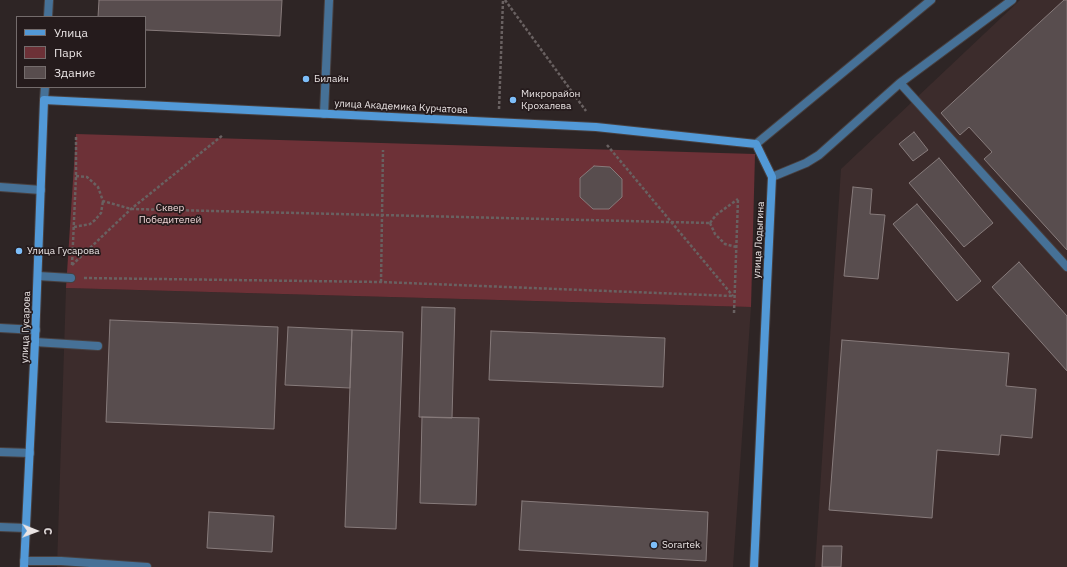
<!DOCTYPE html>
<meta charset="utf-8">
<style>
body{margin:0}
#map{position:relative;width:1067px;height:567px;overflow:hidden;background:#2e2525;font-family:"IBM Plex Sans",sans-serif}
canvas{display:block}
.legend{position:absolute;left:16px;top:16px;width:130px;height:72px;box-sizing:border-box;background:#251b1c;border:1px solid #746c6c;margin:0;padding:5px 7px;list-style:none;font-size:12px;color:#ebe5e5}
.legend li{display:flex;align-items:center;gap:8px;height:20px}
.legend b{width:20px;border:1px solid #746c6c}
.north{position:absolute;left:16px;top:511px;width:40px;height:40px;-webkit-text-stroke:3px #251b1c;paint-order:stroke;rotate:91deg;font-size:11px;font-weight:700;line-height:16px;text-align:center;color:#ebe5e5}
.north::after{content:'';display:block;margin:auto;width:14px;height:18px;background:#ebe5e5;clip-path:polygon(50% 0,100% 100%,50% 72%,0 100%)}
</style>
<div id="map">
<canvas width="1067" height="567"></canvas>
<ul class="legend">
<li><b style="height:5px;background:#5299d7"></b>Улица</li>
<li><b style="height:11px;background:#6d3137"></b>Парк</li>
<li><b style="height:11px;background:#584d4e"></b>Здание</li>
</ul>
<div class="north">С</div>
</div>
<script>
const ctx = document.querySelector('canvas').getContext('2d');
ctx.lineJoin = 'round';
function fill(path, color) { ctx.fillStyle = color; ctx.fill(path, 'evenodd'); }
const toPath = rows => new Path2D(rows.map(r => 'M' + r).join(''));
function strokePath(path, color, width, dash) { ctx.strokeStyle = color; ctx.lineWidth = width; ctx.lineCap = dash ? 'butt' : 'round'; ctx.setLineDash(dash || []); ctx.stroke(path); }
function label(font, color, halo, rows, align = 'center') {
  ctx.font = font + ' "IBM Plex Sans",sans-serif'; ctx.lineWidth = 3.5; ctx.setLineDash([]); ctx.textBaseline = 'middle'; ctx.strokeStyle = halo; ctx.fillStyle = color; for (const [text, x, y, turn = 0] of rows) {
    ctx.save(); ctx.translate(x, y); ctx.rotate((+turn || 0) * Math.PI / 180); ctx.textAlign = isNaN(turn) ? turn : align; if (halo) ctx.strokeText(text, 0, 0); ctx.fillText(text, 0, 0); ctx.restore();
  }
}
fill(toPath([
 [1020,0,1067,0,1067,567,815,567,841,169],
 [66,288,751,307,733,567,57,567]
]), '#3c2c2c');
fill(toPath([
 [76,134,755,154,751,307,66,288]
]), '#6d3137');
const building = toPath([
 [99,0,282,0,280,36,145,30,145,17,98,17,99,0],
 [1064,0,1067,0,1067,250,984,159,992,152,969,127,960,135,941,113,1064,0],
 [914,132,928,150,913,161,899,144,914,132],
 [939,158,993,223,964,247,909,183,939,158],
 [594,166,610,167,622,179,622,197,609,209,593,209,580,197,580,178,594,166],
 [853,187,872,189,870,214,885,215,878,279,844,276,853,187],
 [917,204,981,281,957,301,893,224,917,204],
 [1019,262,1067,316,1067,371,992,287,1019,262],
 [422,307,455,308,452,418,419,417,422,307],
 [110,320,278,327,274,429,106,422,110,320],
 [288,327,352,330,350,388,285,385,288,327],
 [352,330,403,332,396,529,345,527,352,330],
 [491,331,665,338,663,387,489,380,491,331],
 [842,340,1009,353,1006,386,1036,389,1032,438,1001,435,999,455,937,450,932,518,829,510,842,340],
 [422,417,479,418,476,505,420,503,422,417],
 [522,501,708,512,706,561,519,550,522,501],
 [209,512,274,516,272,552,207,548,209,512],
 [823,546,842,546,841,567,822,567,823,546]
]);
fill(building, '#584d4e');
strokePath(building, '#877b7b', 1);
const lane = toPath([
 [900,83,1012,0],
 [324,114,329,0],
 [772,177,806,163,819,155,900,83,1067,267],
 [0,187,41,190],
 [38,276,71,278],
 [35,342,98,346],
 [0,452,30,453],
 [0,527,26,528]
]);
const street = toPath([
 [48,17,49,0],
 [44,100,45,87],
 [756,144,931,0],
 [0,328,36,330],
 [24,561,61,561,147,567]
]);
const secondary = toPath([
 [24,567,35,342,44,100,596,127,756,144,772,177,754,567]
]);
strokePath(lane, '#484040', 10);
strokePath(street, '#484040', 10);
strokePath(secondary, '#484040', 10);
strokePath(toPath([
 [505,0,586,111],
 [499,109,503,0],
 [607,145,733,296],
 [76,176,87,177,98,187,103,201,131,209,710,223],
 [710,223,716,215,738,199],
 [710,223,715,234,725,244,736,247],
 [74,227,90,224,95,220,101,213,103,201],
 [72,265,76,176,76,137],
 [72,265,131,209,223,135],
 [84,278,381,282,733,296],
 [381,282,383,150],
 [734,313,738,199]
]), '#696161', 2.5, [3, 2]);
strokePath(lane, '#467197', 8);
strokePath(street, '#467197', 8);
strokePath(secondary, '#5299d7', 8);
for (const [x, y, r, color] of [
 [306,79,4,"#7dbef9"],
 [513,100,4,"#7dbef9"],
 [19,251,4,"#7dbef9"],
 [654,545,4,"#7dbef9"]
]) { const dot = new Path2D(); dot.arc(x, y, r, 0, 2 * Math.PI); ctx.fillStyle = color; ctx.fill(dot); strokePath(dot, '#251b1c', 1.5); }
label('10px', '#ebe5e5', '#251b1c', [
 ["Билайн",314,79],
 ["Микрорайон",521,94],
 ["Крохалева",521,106],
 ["Улица Гусарова",27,251],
 ["Sorartek",662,545]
], 'left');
label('10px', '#ebe5e5', '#251b1c', [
 ["улица Академика Курчатова",401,107,3],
 ["улица Лодыгина",759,240,-87],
 ["улица Гусарова",26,327,-88]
]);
label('10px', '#f1d7d8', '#251b1c', [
 ["Сквер",170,208],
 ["Победителей",170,220]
]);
</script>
